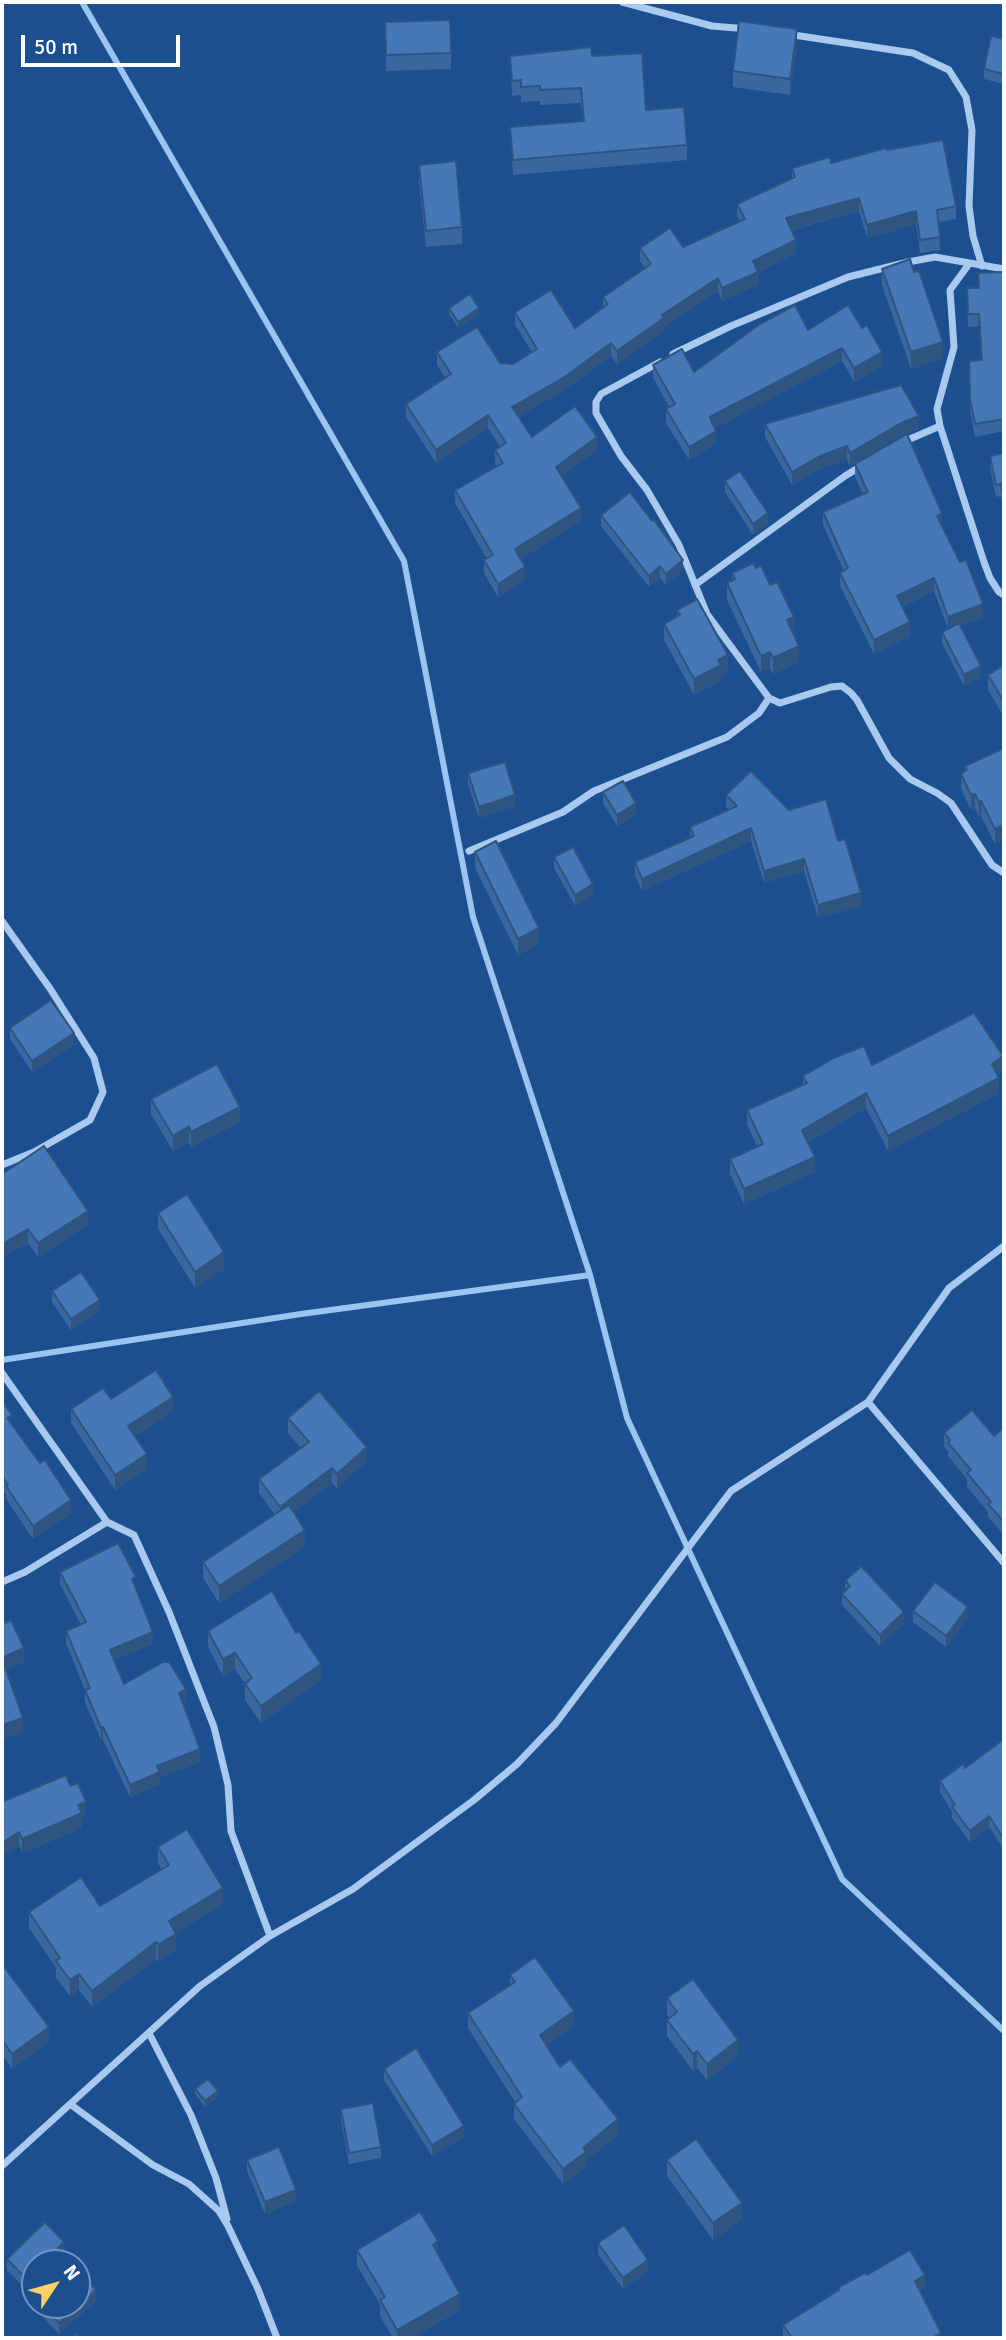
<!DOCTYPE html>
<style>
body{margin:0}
#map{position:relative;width:1006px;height:2340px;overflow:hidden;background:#1b4f8f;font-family:Signika,sans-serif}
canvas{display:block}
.frame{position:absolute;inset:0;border:4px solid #fff;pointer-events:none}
.north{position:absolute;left:21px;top:2249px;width:70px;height:70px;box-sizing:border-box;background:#1b4f8f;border:2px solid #7695bc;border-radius:50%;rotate:54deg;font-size:19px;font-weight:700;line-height:28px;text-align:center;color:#fff}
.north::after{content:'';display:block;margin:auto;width:24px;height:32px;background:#ffd166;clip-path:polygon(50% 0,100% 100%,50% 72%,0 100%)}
.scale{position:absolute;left:21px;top:35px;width:159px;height:32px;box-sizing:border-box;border:4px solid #fff;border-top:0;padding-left:9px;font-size:21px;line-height:24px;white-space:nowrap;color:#fff;-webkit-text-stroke:5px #1b4f8f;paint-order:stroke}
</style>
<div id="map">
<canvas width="1006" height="2340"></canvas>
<div class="frame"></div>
<div class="north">N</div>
<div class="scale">50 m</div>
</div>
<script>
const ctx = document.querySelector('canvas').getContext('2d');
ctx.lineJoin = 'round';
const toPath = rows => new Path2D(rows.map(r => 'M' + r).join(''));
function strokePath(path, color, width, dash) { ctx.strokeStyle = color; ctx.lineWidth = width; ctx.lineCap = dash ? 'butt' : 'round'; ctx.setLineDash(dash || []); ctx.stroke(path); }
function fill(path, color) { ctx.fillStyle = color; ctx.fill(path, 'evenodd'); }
strokePath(toPath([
 [82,2,404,561,473,917,590,1275,627,1418,842,1879,1004,2031],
 [2,1360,301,1314,590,1275]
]), '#9cc4f0', 6);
strokePath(toPath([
 [622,2,712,26,748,29],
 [787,34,913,53,949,70,966,97,972,130,969,206,973,236,982,266],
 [969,264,950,290,954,347,937,409,940,426,984,562,990,578,999,592,1004,595],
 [673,354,731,326,848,277,908,262,935,257,1004,269],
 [660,362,601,394,596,402,596,413,621,456,647,490,679,545,707,614,769,698,780,703,831,687,842,686,851,693,857,700,889,758,910,779,937,793,951,803,992,865,1004,873],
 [903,442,940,426],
 [695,585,845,476,863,465],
 [469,851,563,812,594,791,727,737,759,713,769,698],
 [2,921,51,990,94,1058,103,1092,90,1120,34,1152,2,1165],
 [2,1373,107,1522,25,1572,2,1582],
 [868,1402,1004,1563],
 [107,1522,134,1535,169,1612,214,1727,228,1785,231,1831,270,1936],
 [149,2033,191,2115,216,2178,227,2219],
 [70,2104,153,2165,189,2184,219,2211,228,2226,258,2289,277,2338],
 [2,2166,200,1986,270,1936,353,1889,474,1800,517,1764,556,1723,731,1491,868,1402,949,1288,1004,1246]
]), '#a9c9ee', 7);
fill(toPath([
 [385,22,451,53,451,69,386,71],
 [1004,39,1004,84,984,79,984,69],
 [797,45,790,95,733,87,733,71],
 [510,56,592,56,646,110,687,145,687,160,513,175,510,127,583,121,581,103,540,105,540,101,521,102,521,95,512,96],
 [887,150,956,206,956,219,939,222,940,250,920,253,916,224,867,238,859,211,792,230,796,253,758,272,758,285,722,301,718,291,664,327,664,331,617,364,611,356,563,391,518,416,532,437,597,450,561,476,581,521,520,559,525,580,498,597,484,573,484,560,487,559,455,503,455,490,497,466,495,463,495,450,500,447,488,428,436,463,406,417,406,404,445,377,437,365,437,352,500,363,513,364,532,352,515,325,515,312,575,328,603,307,603,297,645,268,640,261,640,248,683,247,740,222,737,217,737,204,792,178,792,168,831,163],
 [419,165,462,227,462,244,426,247,419,181],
 [882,269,914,272,943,358,911,369,882,285],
 [1004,272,1004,431,975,437,970,412,969,361,981,360,979,326,968,327,967,288,978,288],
 [449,308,479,314,458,328,449,314],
 [808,330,882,366,854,382,842,361,715,428,716,444,689,460,666,423,666,409,669,407,653,378,653,365,694,372],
 [765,424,919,429,901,435,850,466,847,459,820,469,792,485,765,437],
 [1004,453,1004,512,1001,496,996,497,990,468,990,456],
 [855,464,942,526,983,618,960,626,981,677,964,686,942,643,942,632,948,629,934,591,902,607,910,636,874,654,840,586,840,573,844,571,823,525,823,512,863,494,855,477],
 [725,481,768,524,753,535,725,492],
 [601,515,683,571,666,585,660,578,649,587,601,526],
 [732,573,799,662,773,674,770,668,761,672,727,600,727,583,732,581],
 [677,610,728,671,721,675,721,681,694,695,664,640,664,624,677,617],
 [1004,665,1004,717,988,690,988,675],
 [1004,748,1004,843,1003,841,995,844,981,816,979,817,975,809,971,810,961,789,961,774,965,772,965,766],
 [468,773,515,806,479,818,468,784],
 [603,792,636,814,617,826,603,803],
 [726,795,789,810,838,841,861,906,818,918,804,871,764,883,751,841,642,891,635,875,635,862,690,838,690,827,729,810,726,807],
 [475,852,539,944,518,955,475,868],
 [554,857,593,895,575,906,554,868],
 [10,1028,74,1044,32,1072,10,1039],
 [872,1065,1003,1071,998,1075,999,1093,888,1151,866,1108,808,1142,815,1172,744,1204,730,1174,730,1159,757,1146,747,1125,747,1110,803,1085,803,1076],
 [151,1099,240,1122,191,1147,189,1142,173,1151,151,1114],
 [2,1174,88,1225,38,1257,28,1243,2,1257],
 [158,1213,224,1269,195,1288,158,1229],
 [52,1291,100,1311,71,1330,52,1302],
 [111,1399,173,1411,135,1436,147,1469,115,1490,71,1423,71,1409],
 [2,1401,12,1424,71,1513,33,1539,6,1499,6,1494,2,1489],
 [288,1418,367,1461,337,1488,332,1483,293,1512,305,1546,219,1603,203,1578,203,1562,275,1515,259,1493,259,1479,301,1448,288,1433],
 [1004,1427,1004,1535,988,1517,988,1512,967,1487,967,1479,948,1456,948,1451,944,1447,944,1433,994,1436],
 [60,1572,136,1588,153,1644,114,1660,124,1684,186,1702,183,1703,200,1762,160,1777,160,1784,130,1797,103,1740,101,1740,85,1702,85,1690,66,1643,66,1631,81,1625,60,1584],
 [845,1581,904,1623,880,1646,842,1605,842,1594,845,1591],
 [913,1611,968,1618,946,1647,913,1622],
 [208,1631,321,1680,261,1723,245,1700,245,1684,235,1669,223,1676,208,1647],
 [1004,1739,1004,1845,1002,1847,989,1827,970,1842,952,1818,952,1812,940,1792,940,1781,965,1768],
 [70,1786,86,1816,82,1818,82,1828,22,1853,4,1801],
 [158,1847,223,1904,176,1933,176,1950,158,1961,156,1959,92,2007,79,1990,70,1996,56,1978,56,1968,29,1928,29,1912,100,1906,162,1870,158,1863],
 [2,1964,49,2042,12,2069,2,2054],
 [510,1975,574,2026,547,2045,560,2067,618,2135,586,2160,586,2167,563,2184,514,2119,514,2104,515,2102,468,2028,468,2013,510,1986],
 [667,1998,738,2056,707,2080,697,2068,693,2071,667,2036,667,2020,669,2018,667,2015],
 [384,2069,464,2137,432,2156,384,2080],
 [195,2089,218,2097,205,2107,195,2094],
 [341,2109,381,2147,381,2158,349,2164,341,2120],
 [247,2160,296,2201,265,2214,247,2171],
 [667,2160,742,2219,713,2240,667,2176],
 [598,2243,648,2271,623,2289,598,2254],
 [357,2250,460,2310,411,2338,393,2338,380,2316,380,2304,357,2266],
 [64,2253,35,2263,35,2299,7,2270,7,2259],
 [867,2275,925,2286,919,2290,941,2338,785,2338,783,2336,783,2325,838,2290,838,2288],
 [96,2301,59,2334,42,2316,42,2306,40,2305,77,2305]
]), '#3a679d');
fill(toPath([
 [797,29,797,45,790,95,790,79],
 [859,198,859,211,786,231,786,218],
 [916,211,916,224,867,238,867,225],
 [796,240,796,253,753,274,753,261],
 [758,272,758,285,722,301,722,288],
 [718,278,718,291,664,327,664,331,617,364,617,351,662,315],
 [479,308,479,314,458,328,458,322],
 [943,342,943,358,911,369,911,352],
 [611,343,611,356,563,391,512,420,512,407],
 [842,348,842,361,710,431,710,417],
 [882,352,882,366,854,382,854,368],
 [488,415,488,428,436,463,436,450],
 [919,416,919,429,901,435,850,466,850,453,901,423],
 [716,431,716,444,689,460,689,447],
 [597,437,597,450,556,480,556,467],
 [847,446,847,459,820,469,792,485,792,472,820,456],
 [581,508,581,521,515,562,515,549],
 [768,513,768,524,753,535,753,524],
 [942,513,942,527,937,516],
 [683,560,683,571,666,585,666,574],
 [660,566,660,578,649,587,649,576],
 [525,567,525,580,498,597,498,584],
 [934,578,934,591,897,609,897,596],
 [983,604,983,618,948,630,948,617],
 [794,617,794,633,787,620],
 [910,622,910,636,874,654,874,640],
 [799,646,799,662,773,674,773,658],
 [770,652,770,668,761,672,761,656],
 [728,655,728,671,721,675,721,681,694,695,694,679,718,660],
 [981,666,981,677,964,686,964,675],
 [975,794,975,809,971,810,971,795],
 [515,795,515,806,479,818,479,807],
 [981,801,981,816,979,817,979,802],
 [636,803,636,814,617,826,617,815],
 [1003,825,1003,841,995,844,995,829],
 [751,828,751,841,642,891,642,879],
 [804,859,804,871,764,883,764,871],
 [593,884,593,895,575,906,575,895],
 [861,893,861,906,818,918,818,905],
 [539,928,539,944,518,955,518,939],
 [74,1033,74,1044,32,1072,32,1061],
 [1003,1056,1003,1071,992,1079,992,1064],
 [999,1078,999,1093,888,1151,888,1136],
 [866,1093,866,1108,802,1145,802,1130],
 [240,1107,240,1122,191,1147,191,1132],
 [189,1126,189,1142,173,1151,173,1136],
 [815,1157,815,1172,744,1204,744,1189],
 [88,1211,88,1225,38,1257,38,1243],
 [28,1229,28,1243,2,1257,2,1244],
 [224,1252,224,1269,195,1288,195,1272],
 [100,1300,100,1311,71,1330,71,1319],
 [173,1397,173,1411,128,1440,128,1426],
 [367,1447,367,1461,337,1488,337,1474],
 [147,1454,147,1469,115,1490,115,1475],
 [332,1468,332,1483,280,1522,280,1507],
 [71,1500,71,1513,33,1539,33,1526],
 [305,1530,305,1546,219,1603,219,1586],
 [968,1607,968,1618,946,1647,946,1636],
 [904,1612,904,1623,880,1646,880,1635],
 [153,1632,153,1644,110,1662,110,1650],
 [24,1648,24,1662,2,1672,2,1658],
 [235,1653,235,1669,223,1676,223,1659],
 [321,1664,321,1680,261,1723,261,1706],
 [186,1689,186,1702,179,1705,179,1693],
 [23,1718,23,1732,2,1739,2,1725],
 [103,1727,103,1740,101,1740,101,1728],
 [200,1749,200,1762,160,1777,160,1784,130,1797,130,1785,157,1766],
 [86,1802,86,1816,82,1818,82,1828,22,1853,22,1839,78,1805],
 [989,1816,989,1827,970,1842,970,1831],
 [19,1832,19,1847,2,1857,2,1843],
 [1004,1834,1004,1845,1002,1847,1002,1836],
 [223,1888,223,1904,169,1938,169,1921],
 [176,1934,176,1950,158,1961,158,1945],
 [156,1942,156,1959,92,2007,92,1991],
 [79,1974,79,1990,70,1996,70,1980],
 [574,2011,574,2026,540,2050,540,2035],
 [49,2027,49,2042,12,2069,12,2054],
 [738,2040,738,2056,707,2080,707,2064],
 [697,2051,697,2068,693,2071,693,2054],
 [218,2091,218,2097,205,2107,205,2101],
 [618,2119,618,2135,586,2160,586,2167,563,2184,563,2169,583,2148],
 [464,2126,464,2137,432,2156,432,2145],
 [296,2190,296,2201,265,2214,265,2202],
 [742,2203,742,2219,713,2240,713,2223],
 [438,2241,438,2258,433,2245],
 [64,2242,64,2253,58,2259,58,2248],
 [648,2260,648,2271,623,2289,623,2278],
 [925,2275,925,2286,915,2292,915,2281],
 [96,2290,96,2301,59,2334,59,2323],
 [460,2294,460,2310,411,2338,397,2338,397,2330],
 [941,2333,941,2338,932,2338]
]), '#305480');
const building = toPath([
 [450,20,451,53,386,55,385,22,450,20],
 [739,21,797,29,790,79,733,71,739,21],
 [991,36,1004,39,1004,74,984,69,991,36],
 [591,47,592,56,642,53,646,110,684,107,687,145,513,160,510,127,584,121,581,88,540,90,540,86,521,87,521,80,512,81,510,56,591,47],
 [943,140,956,206,937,210,940,237,920,240,916,211,867,225,859,198,786,218,796,240,753,261,758,272,722,288,718,278,662,315,664,318,617,351,611,343,563,378,512,407,532,437,575,406,597,437,556,467,581,508,515,549,525,567,498,584,484,560,493,555,455,490,503,463,495,450,506,443,488,415,436,450,406,404,451,374,437,352,477,327,500,363,513,364,537,349,515,312,551,290,575,328,608,304,603,297,651,264,640,248,670,228,683,247,745,219,737,204,795,177,792,168,830,157,831,163,886,148,887,150,943,140],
 [456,161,462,227,426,231,419,165,456,161],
 [910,259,914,272,919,271,943,342,911,352,882,269,910,259],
 [1004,272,1004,419,975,424,970,399,969,361,982,360,979,314,968,314,967,288,979,288,978,273,1004,272],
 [470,294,479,308,458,322,449,308,470,294],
 [795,305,808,330,848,305,862,328,867,325,882,352,854,368,842,348,710,417,716,431,689,447,666,409,675,404,653,365,682,349,694,372,760,324,795,305],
 [901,385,919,416,901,423,850,453,847,446,820,456,792,472,765,424,901,385],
 [907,434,942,513,937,516,960,562,966,560,983,604,948,617,934,578,897,596,910,622,874,640,840,573,848,568,823,512,868,492,855,464,907,434],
 [1004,453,1004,500,1001,484,996,485,990,456,1004,453],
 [740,471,768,513,753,524,725,481,740,471],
 [630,492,652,521,654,520,683,560,666,574,660,566,649,576,601,515,630,492],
 [753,563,756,568,761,565,770,585,777,582,794,617,787,620,799,646,773,658,770,652,761,656,727,583,735,579,732,573,753,563],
 [697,599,728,655,718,660,721,665,694,679,664,624,680,615,677,610,697,599],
 [959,623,981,666,964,675,942,632,959,623],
 [1004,665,1004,702,988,675,1004,665],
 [1004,748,1004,828,1003,825,995,829,981,801,979,802,975,794,971,795,961,774,967,770,965,766,1004,748],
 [505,762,515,795,479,807,468,773,505,762],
 [751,771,789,810,826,799,838,841,845,839,861,893,818,905,804,859,764,871,751,828,642,879,635,862,694,836,690,827,737,806,726,795,751,771],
 [623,781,636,803,617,815,603,792,623,781],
 [496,841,539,928,518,939,475,852,496,841],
 [573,847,593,884,575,895,554,857,573,847],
 [51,1000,74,1033,32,1061,10,1028,51,1000],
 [974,1013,1003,1056,992,1064,999,1078,888,1136,866,1093,802,1130,815,1157,744,1189,730,1159,763,1144,747,1110,807,1083,803,1076,834,1058,864,1046,872,1065,974,1013],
 [217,1064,240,1107,191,1132,189,1126,173,1136,151,1099,217,1064],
 [44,1146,88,1211,38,1243,28,1229,2,1244,2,1174,44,1146],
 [187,1194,224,1252,195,1272,158,1213,187,1194],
 [81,1272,100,1300,71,1319,52,1291,81,1272],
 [156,1370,173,1397,128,1426,147,1454,115,1475,71,1409,103,1388,111,1399,156,1370],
 [319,1391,367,1447,337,1474,332,1468,280,1507,259,1479,309,1442,288,1418,319,1391],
 [2,1401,12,1415,7,1418,40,1463,45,1460,71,1500,33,1526,6,1486,8,1485,2,1476,2,1401],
 [972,1410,994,1436,1004,1427,1004,1522,988,1504,991,1502,967,1473,971,1470,948,1443,950,1440,944,1433,972,1410],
 [289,1505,305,1530,219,1586,203,1562,289,1505],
 [118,1543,136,1577,132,1579,153,1632,110,1650,124,1684,163,1662,169,1662,186,1689,179,1693,200,1749,157,1766,160,1772,130,1785,103,1727,101,1728,85,1690,90,1688,66,1631,86,1622,60,1572,118,1543],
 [861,1566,904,1612,880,1635,842,1594,850,1586,845,1581,861,1566],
 [935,1582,968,1607,946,1636,913,1611,935,1582],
 [272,1591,296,1633,299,1631,321,1664,261,1706,245,1684,252,1678,235,1653,223,1659,208,1631,272,1591],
 [2,1615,5,1623,11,1620,24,1648,2,1658,2,1615],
 [2,1659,23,1718,2,1725,2,1659],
 [1004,1739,1004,1834,1002,1836,989,1816,970,1831,952,1807,955,1805,940,1781,963,1764,965,1768,1004,1739],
 [66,1775,70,1786,78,1783,86,1802,78,1805,82,1813,22,1839,19,1832,2,1843,2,1798,3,1798,4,1801,66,1775],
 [187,1829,223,1888,169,1921,176,1934,158,1945,156,1942,92,1991,79,1974,70,1980,56,1961,60,1958,29,1912,81,1877,100,1906,169,1865,158,1847,187,1829],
 [535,1957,574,2011,540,2035,560,2067,570,2059,618,2119,583,2148,586,2152,563,2169,514,2104,522,2097,468,2013,515,1982,510,1975,535,1957],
 [2,1964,49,2027,12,2054,2,2040,2,1964],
 [693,1979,738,2040,707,2064,697,2051,693,2054,667,2020,677,2012,667,1998,693,1979],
 [416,2048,464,2126,432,2145,384,2069,416,2048],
 [208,2079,218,2091,205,2101,195,2089,208,2079],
 [373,2103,381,2147,349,2153,341,2109,373,2103],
 [696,2139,742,2203,713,2223,667,2160,696,2139],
 [279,2147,296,2190,265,2202,247,2160,279,2147],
 [420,2212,438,2241,433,2245,460,2294,397,2330,380,2300,385,2297,357,2250,420,2212],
 [45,2222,64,2242,58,2248,72,2263,35,2263,35,2288,7,2259,45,2222],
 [624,2225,648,2260,623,2278,598,2243,624,2225],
 [910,2250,925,2275,915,2281,941,2333,932,2338,792,2338,783,2325,839,2290,838,2288,865,2273,867,2275,910,2250],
 [77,2269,96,2290,59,2323,42,2305,77,2305,77,2269],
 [75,2334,80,2338,71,2338,75,2334]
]);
fill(building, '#4478b7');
strokePath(building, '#305480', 2);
</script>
